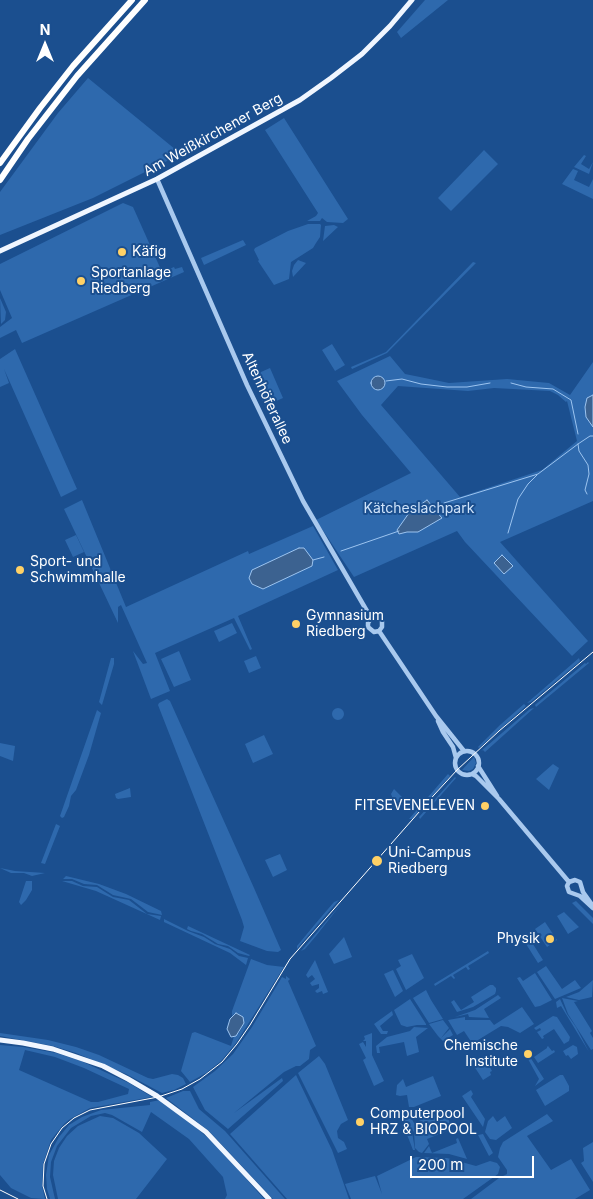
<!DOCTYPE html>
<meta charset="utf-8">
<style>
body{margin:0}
#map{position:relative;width:593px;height:1199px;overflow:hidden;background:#1b4f8f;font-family:Inter,sans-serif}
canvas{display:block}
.north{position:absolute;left:20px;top:20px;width:50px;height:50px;-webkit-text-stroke:4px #1b4f8f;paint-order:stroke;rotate:0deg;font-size:14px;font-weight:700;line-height:20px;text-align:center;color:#fff}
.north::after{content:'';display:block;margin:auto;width:18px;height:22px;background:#fff;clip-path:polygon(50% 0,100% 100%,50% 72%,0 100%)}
.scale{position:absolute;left:410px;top:1156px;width:124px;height:22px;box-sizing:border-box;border:2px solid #fff;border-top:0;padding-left:6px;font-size:15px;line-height:18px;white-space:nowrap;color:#fff;-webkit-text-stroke:4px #1b4f8f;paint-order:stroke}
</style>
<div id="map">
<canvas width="593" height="1199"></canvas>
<div class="north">N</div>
<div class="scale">200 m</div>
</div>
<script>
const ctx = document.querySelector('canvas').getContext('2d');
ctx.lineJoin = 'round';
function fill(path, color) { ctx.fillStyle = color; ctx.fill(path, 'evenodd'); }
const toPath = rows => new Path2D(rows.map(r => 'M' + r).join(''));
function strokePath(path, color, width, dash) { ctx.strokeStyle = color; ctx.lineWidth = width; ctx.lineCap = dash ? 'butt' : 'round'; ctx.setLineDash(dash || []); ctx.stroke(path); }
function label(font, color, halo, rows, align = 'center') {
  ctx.font = font + ' Inter,sans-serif'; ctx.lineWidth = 4; ctx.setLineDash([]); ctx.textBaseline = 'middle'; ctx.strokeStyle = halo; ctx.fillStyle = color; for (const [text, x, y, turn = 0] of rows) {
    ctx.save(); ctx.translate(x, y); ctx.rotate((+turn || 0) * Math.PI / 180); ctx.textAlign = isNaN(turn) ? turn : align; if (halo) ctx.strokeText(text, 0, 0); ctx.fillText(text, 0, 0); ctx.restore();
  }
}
fill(toPath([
 [425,0,448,0,401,38,397,32],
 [88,78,181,154,93,198,0,235,0,192,58,113],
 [284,118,348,219,343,223,327,222,322,218,320,221,307,221,316,216,318,213,265,130],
 [484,150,498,164,451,211,438,198],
 [584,155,586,156,581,164,589,169,593,162,589,174,574,167],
 [573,169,578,171,574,180,589,187,593,179,593,199,562,184],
 [123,203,133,207,162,272,174,267,175,269,182,267,184,272,22,343,16,330,0,338,0,327,12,318,0,290,0,264],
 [308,224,320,224,321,225,320,237,316,243,313,248,291,262,289,279,274,285,258,261,259,260,254,250,255,248,288,231],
 [325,226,334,225,338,227,323,241],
 [243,240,246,245,204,265,201,258],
 [298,260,306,263,293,277,292,271,294,265],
 [473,262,476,263,387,353,352,369,351,367,386,352],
 [0,298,6,312,5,320,1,324],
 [332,344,345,365,335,371,322,350],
 [15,349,77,489,61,497,4,369,9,383,0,387,0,359],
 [390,356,405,374,420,377,449,383,507,379,549,383,570,395,593,362,593,501,500,542,588,641,572,656,465,542,457,531,354,577,316,520,411,473,362,415,337,381],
 [398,386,468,391,494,388,550,391,558,395,566,402,567,401,577,441,542,470,460,497,381,405],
 [270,368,283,398,265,406,252,376],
 [82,500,126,607,248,551,249,554,313,526,338,570,238,616,252,649,250,650,234,618,155,653,170,691,151,699,133,651,143,664,147,663,121,605,118,607,118,623,64,509],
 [76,535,84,552,73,557,65,540],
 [232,623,237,633,219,642,214,631],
 [179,651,191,680,174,687,161,659],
 [256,656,261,668,249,673,244,661],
 [111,658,114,658,114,664,102,705,99,702],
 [579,658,580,661,578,663,531,702,527,703],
 [588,662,589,663,536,707,535,705,536,704,585,663,586,664],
 [167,699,170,701,254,888,281,950,278,952,267,951,240,941,244,927,242,920,158,705,159,703],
 [524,704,526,706,479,748,478,747,476,749,500,725],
 '332 714a6 6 0 1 1 12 0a6 6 0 1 1-12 0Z',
 [534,708,485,752,483,750,481,751,530,709],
 [97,710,101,713,89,755,76,790,71,796,69,806,64,817,62,818,60,816],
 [264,735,273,754,253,763,245,744],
 [0,743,15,746,13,761,0,756],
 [474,757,476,763,473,769,469,771,462,770],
 [553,764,559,768,549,790,536,779],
 [448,774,450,776,412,819,409,819],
 [455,777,456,778,420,819,419,817],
 [130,788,131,797,118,799,116,798,115,794],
 [394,789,403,798,401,807,396,806,391,794],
 [56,824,60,826,45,864,41,863],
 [280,854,287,870,273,877,265,860],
 [0,868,15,871,45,873,32,876,24,873,11,873],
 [66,876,99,884,126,894,161,911,162,915,148,912,131,899,113,895,97,885,84,884,72,879,63,879],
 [26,881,32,881,32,890,26,900,21,905,19,902],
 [62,881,72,881,83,886,97,887,113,897,129,900,147,914,161,916,160,920,96,891],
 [339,900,300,945,297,949,297,946,316,923,334,902],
 [576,901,593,918,593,924,572,903],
 [342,903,316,936,305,949,301,951],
 [564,912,579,927,568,934,557,916],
 [164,919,188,931,204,937,215,944,230,949,239,956,248,958,246,965,230,953,164,922],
 [545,922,557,940,547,947,535,929],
 [188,926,250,955,249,956,238,953,228,946,218,944,202,934,191,931,187,929],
 [526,933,543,960,538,963,521,936],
 [344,937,352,957,334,964,329,954],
 [488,951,489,953,468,966,470,969,468,970,466,967,453,975,455,978,454,979,451,976,435,986,434,984],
 [412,954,424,978,406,990,396,969,401,966,398,960],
 [251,959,267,965,284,967,236,1043,221,1061,206,1073,190,1082,181,1071,192,1033,195,1032,231,1046,234,1036,239,1033,244,1023,234,1014,232,1016,232,1011],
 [315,960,328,992,323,994,322,991,317,993,315,991,319,988,319,984,312,986,310,983,315,979,312,975,308,978,306,975],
 [546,966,562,989,575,980,581,988,555,999,537,972],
 [393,970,403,991,395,997,384,974],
 [535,973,552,1000,540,1006,535,1007,517,978,520,977,523,981],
 [286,976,290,979,288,981,316,1046,310,1050,309,1059,300,1066,296,1066,284,1072,234,1113,282,1078,283,1081,228,1129,205,1110,193,1087,215,1071,233,1054,252,1027,282,977,286,979],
 [593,980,592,997,579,1000,566,997,579,992],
 [490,985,493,985,496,988,496,991,495,994,473,1007,457,1012,451,1002,454,1000,461,1010,474,1002,471,997],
 [426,990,431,1000,443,1019,429,1023,413,998],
 [498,995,501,998,484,1009,489,1018,469,1017,468,1014,455,1017,475,1010],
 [562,998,578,1001,574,1002,592,1031,590,1033,593,1038,593,1049,591,1050,568,1014],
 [410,999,426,1024,426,1025,417,1025,407,1027,401,1025,394,1010],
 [560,999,567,1014,576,1027,589,1052,561,1006,557,1008,556,1002],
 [522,1007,534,1024,520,1033,508,1027,501,1026,478,1040,477,1044,474,1046,464,1031,457,1035,448,1020,465,1017,465,1020,490,1020,494,1025],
 [392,1011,393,1015,380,1026,383,1031,388,1031,387,1034,381,1034,374,1024],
 [553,1016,557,1017,570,1037,569,1041,564,1044,554,1029,543,1036,544,1038,542,1039,537,1032,541,1030,540,1028,536,1030,534,1028],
 [443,1020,449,1028,441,1038,450,1029,453,1035,443,1041,438,1036,429,1024],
 [414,1027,428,1028,416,1037,419,1052,407,1056,404,1042,379,1047,380,1053,377,1053,376,1046,387,1037,410,1031],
 [0,1033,48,1040,76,1047,99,1055,148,1078,153,1079,172,1074,178,1075,183,1078,186,1084,174,1090,162,1093,126,1074,76,1053,53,1046,0,1036],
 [372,1033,372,1055,384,1081,374,1086,363,1060,366,1058,359,1044,363,1042,366,1047,366,1041,363,1041,365,1039,364,1036],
 [0,1045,23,1047,56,1053,81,1061,129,1083,152,1097,90,1108,70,1119,64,1124,51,1140,43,1164,42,1186,45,1199,31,1198,11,1188,0,1175],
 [25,1050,55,1057,84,1068,129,1089,128,1094,98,1102,91,1102,19,1070],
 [573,1045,577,1047,578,1054,571,1059,568,1055,566,1056,563,1051],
 [548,1046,552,1051,554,1050,555,1052,538,1063,534,1057,547,1048,547,1047],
 [319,1056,325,1064,348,1120,341,1124,337,1131,338,1138,344,1142,347,1149,338,1153,298,1073],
 [484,1056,492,1071,490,1072,491,1075,483,1080,472,1063],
 [530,1057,544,1079,535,1086,539,1079,528,1059],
 [296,1075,332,1150,349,1199,287,1199,230,1134],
 [560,1075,563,1075,569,1086,569,1091,545,1106,536,1090],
 [433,1076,441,1096,414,1107,409,1107,407,1095,400,1096,396,1095,397,1085,403,1079,406,1087],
 [471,1090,473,1094,471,1097,485,1119,483,1127,462,1096],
 [183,1091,190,1091,199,1109,225,1131,285,1199,273,1199,209,1131,166,1098],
 [160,1100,191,1123,220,1149,264,1199,225,1199,227,1195,223,1177,189,1139,151,1112,142,1132,112,1115,105,1113,91,1116,71,1128,57,1146,51,1162,50,1177,55,1199,50,1199,47,1189,46,1175,49,1155,59,1137,69,1125,82,1117,101,1110,150,1105,150,1102],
 [445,1110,452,1129,427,1139,429,1144,422,1153,419,1152,415,1148,414,1132,411,1128,403,1125,403,1117,410,1116,414,1123],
 [547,1114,553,1121,527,1136,551,1170,571,1159,590,1190,575,1199,471,1199,499,1178,507,1174,507,1170,498,1157,500,1148,503,1142],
 [100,1116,113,1118,139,1133,167,1159,136,1199,58,1199,53,1175,54,1161,59,1148,67,1136,78,1126],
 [493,1116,497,1122,505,1116,512,1128,496,1140,490,1139,485,1132,488,1121],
 [404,1127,408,1128,412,1132,415,1150,413,1150],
 [483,1134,493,1153,489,1156,478,1135],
 [458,1138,467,1159,449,1154,424,1153,429,1146,432,1153,457,1143,456,1139],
 [593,1142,593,1182,581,1163,584,1161,583,1148],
 [416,1157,447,1158,476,1166,490,1161,497,1163,500,1167,498,1174,463,1199,351,1199,345,1184,375,1176,382,1194,377,1176]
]), '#2e69ad');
const water = toPath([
 '371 383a7 7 0 1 1 14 0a7 7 0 1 1-14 0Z',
 [593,395,593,427,586,417,585,407,587,398,593,395],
 [427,500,432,506,432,510,435,510,442,518,418,532,407,532,399,534,397,530,409,513,427,500],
 [299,548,304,548,313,560,312,566,263,589,252,584,249,578,252,570,299,548],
 [502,555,513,566,504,574,494,563,502,555],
 [236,1013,243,1017,244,1023,236,1036,231,1037,227,1029,230,1019,236,1013]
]);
fill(water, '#3c6290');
strokePath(water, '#9cc4f0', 1);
strokePath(toPath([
 [386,381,402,379,421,384,447,387,467,387,490,383],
 [511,383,526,387,553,389,571,400,578,434],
 [578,444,579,451,588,465,589,474,585,490,587,494],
 [444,503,538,474,578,444,590,436,593,436],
 [508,533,518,499,528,484,537,475],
 [341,551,399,531],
 [313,560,324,557]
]), '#9cc4f0', 1);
strokePath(toPath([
 [157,179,247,385,303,501,371,618],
 [371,618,378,617,382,621,382,627,379,631],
 [371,618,368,623,368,627,374,632,379,631],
 [379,631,436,716,464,751],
 [438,721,443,732,453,747,456,758],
 '455 763a12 12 0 1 1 24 0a12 12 0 1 1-24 0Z',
 [478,766,497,796],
 [472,774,476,776,499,799,569,882],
 [569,882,567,886,569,892,580,896,593,908],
 [569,882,575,880,580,882,583,892,593,906]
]), '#a9c9ee', 4.5);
strokePath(toPath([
 [0,251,157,179,300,100,331,78,362,54,390,26,412,0],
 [0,1040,23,1043,53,1049,103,1066,128,1079,157,1096,206,1132,269,1199]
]), '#f0f6ff', 5);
strokePath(toPath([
 [0,163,40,108,73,66,132,0],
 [0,180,28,139,77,76,145,0]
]), '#fff', 6);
strokePath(toPath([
 [0,1190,18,1199],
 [47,1199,43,1186,44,1164,51,1144,62,1128,74,1118,90,1110,158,1097,182,1089,200,1079,222,1062,237,1044,250,1025,290,959,434,795,457,770,499,731,593,652]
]), '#fff', 1);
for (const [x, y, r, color] of [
 [122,252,5,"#ffd166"],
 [81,281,5,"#ffd166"],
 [20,570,5,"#ffd166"],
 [296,624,5,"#ffd166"],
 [485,806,5,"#ffd166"],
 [377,861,6,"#ffd166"],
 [550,939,5,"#ffd166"],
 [528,1054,5,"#ffd166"],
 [360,1122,5,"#ffd166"]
]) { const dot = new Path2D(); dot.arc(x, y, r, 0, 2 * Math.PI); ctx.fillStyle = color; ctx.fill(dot); strokePath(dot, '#1b4f8f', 2); }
label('14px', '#fff', '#1b4f8f', [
 ["Am Weißkirchener Berg",213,135,-29],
 ["Altenhöferallee",267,398,65]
]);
label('14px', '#fff', '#1b4f8f', [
 ["Käfig",132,252],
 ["Sportanlage",91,273],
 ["Riedberg",91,289],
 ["Sport- und",30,562],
 ["Schwimmhalle",30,578],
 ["Gymnasium",306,616],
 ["Riedberg",306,632],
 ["FITSEVENELEVEN",475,806,"right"],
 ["Uni-Campus",388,853],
 ["Riedberg",388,869],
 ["Physik",540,939,"right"],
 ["Chemische",518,1046,"right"],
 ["Institute",518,1062,"right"],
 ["Computerpool",370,1114],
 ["HRZ & BIOPOOL",370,1130]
], 'left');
label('14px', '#cfe3fa', '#1b4f8f', [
 ["Kätcheslachpark",419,509]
]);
</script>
